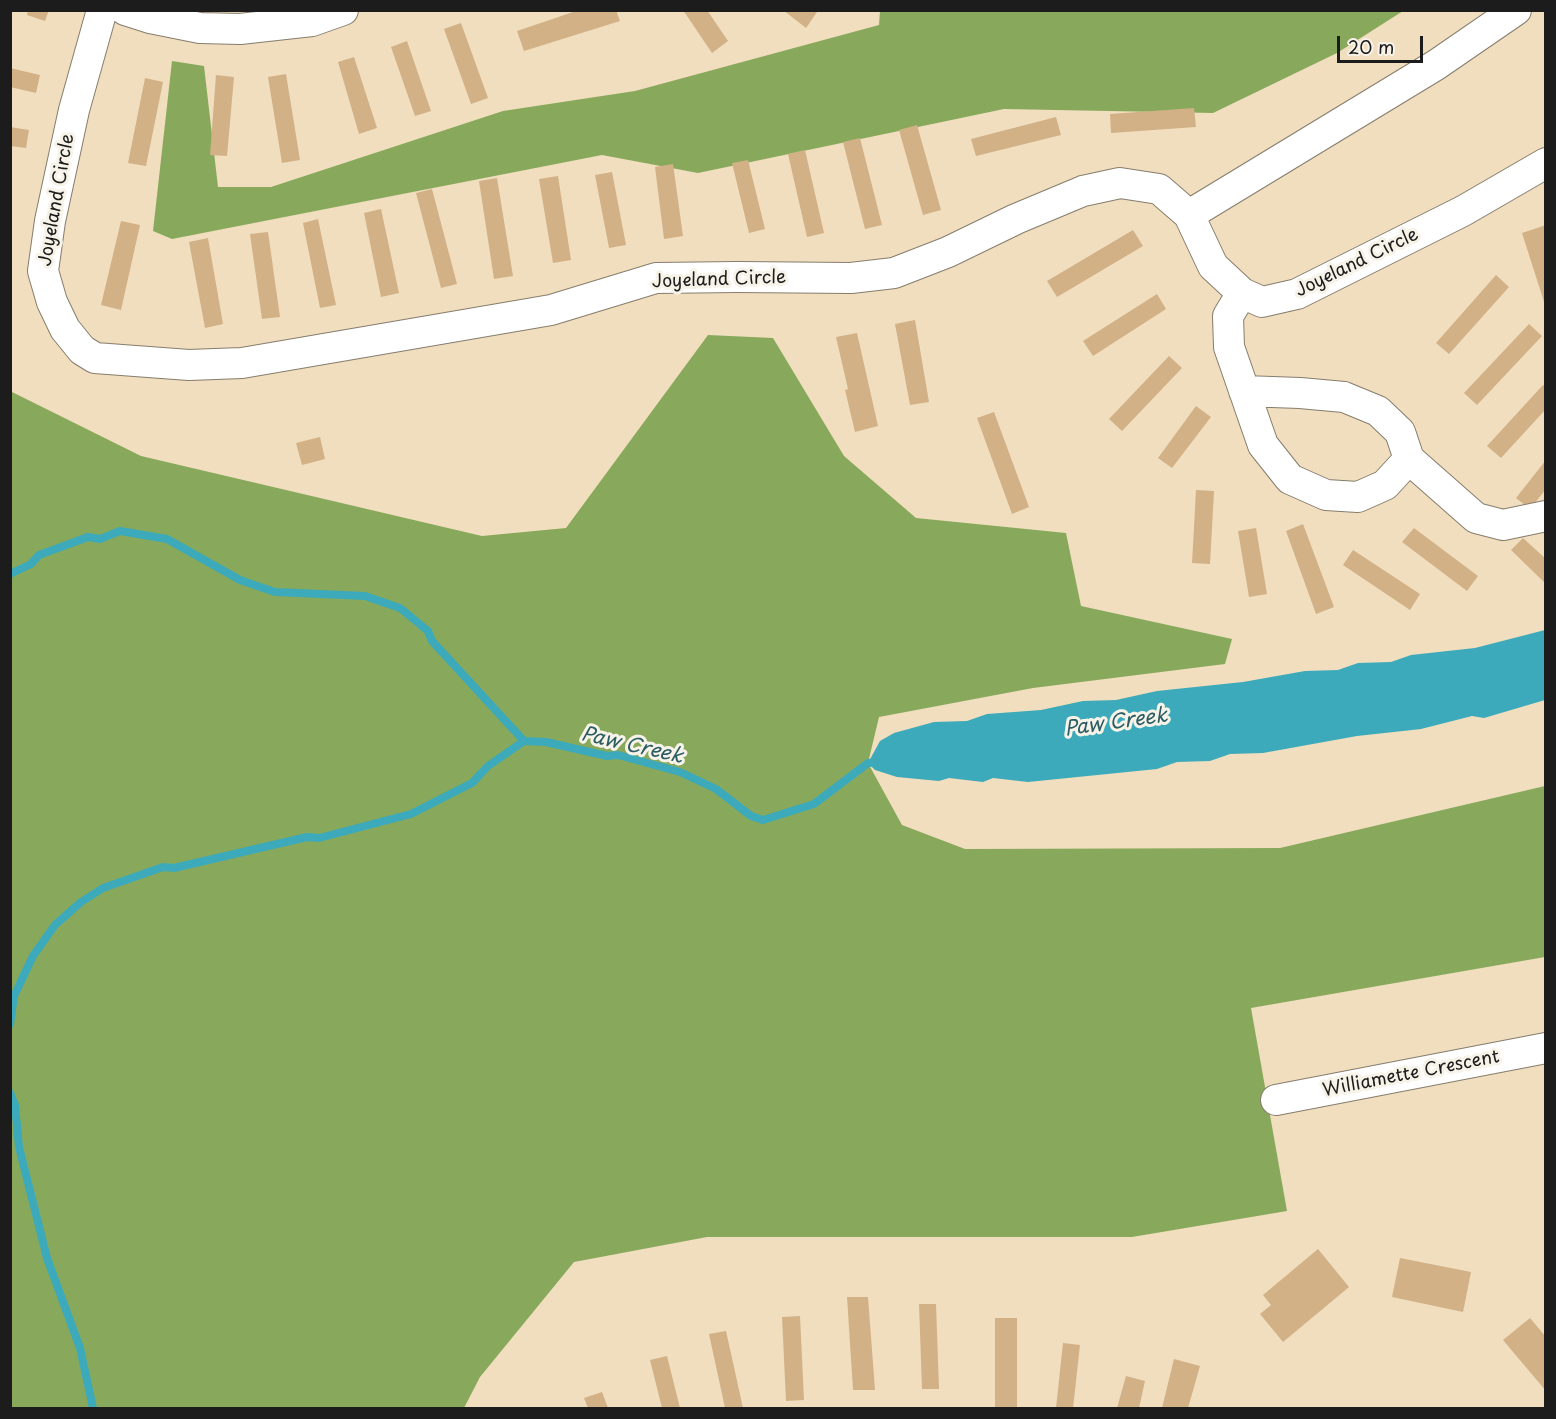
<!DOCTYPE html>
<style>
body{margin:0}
#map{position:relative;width:1556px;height:1419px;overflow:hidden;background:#f0debe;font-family:"Playpen Sans",sans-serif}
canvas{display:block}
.frame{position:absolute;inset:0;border:12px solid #1c1c1c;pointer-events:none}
.scale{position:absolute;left:1337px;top:36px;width:86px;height:27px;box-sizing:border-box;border:3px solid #1c1c1c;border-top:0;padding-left:8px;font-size:18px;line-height:21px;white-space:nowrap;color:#1c1c1c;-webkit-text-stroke:4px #f7f3e8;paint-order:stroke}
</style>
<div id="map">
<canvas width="1556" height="1419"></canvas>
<div class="frame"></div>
<div class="scale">20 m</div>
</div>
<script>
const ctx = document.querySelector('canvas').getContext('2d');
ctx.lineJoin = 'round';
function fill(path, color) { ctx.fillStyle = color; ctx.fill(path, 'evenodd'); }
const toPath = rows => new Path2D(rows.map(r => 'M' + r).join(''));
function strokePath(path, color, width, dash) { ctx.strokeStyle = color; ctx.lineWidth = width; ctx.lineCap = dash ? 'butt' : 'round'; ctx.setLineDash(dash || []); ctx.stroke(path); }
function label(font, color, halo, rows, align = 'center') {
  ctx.font = font + ' "Playpen Sans",sans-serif'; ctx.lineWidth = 6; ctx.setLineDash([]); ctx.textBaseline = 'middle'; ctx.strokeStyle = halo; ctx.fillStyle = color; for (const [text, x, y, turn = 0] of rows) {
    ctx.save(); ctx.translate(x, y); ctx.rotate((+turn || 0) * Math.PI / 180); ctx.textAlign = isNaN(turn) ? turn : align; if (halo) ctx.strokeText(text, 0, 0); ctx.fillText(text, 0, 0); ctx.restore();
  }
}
fill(toPath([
 [880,11,1403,11,1337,53,1213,113,1004,109,698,173,602,155,172,239,153,231,172,61,204,66,218,187,271,187,503,111,635,91,879,25],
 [708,335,773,338,844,456,916,518,1066,533,1081,606,1232,639,1225,664,1033,688,879,717,868,763,902,825,965,849,1280,848,1545,786,1545,957,1251,1008,1287,1211,1132,1237,707,1237,574,1262,480,1377,464,1408,11,1408,10,391,141,456,482,536,566,528]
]), '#88a95c');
fill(toPath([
 [1545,630,1545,700,1484,718,1472,716,1421,729,1357,736,1263,753,1230,754,1210,761,1177,762,1157,769,1028,782,993,778,983,782,949,778,939,781,897,777,875,770,868,763,880,741,894,733,934,722,967,721,987,714,1041,710,1083,701,1116,700,1157,691,1243,682,1305,671,1338,670,1358,663,1391,662,1411,655,1475,648]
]), '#3caaba');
strokePath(toPath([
 [10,574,31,564,39,555,88,537,100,539,120,531,167,539,240,580,275,592,365,596,400,608,428,631,432,641,524,741,546,742,607,756,618,755,680,772,716,789,751,816,763,820,814,804,868,763,879,762],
 [10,1024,14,996,33,956,55,925,81,902,103,888,163,867,174,868,307,837,319,838,411,814,472,783,488,766,524,741],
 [10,1093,15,1105,19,1147,47,1258,80,1348,93,1408]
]), '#3caaba', 8);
fill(toPath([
 [28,10,49,10,45,21,27,15],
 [579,10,616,10,620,21,524,51,517,31],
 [683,10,707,10,728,41,712,53],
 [783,10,815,10,817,12,806,28],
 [461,23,488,98,471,104,444,29],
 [407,41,431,111,415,116,391,47],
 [354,57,377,128,359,134,338,62],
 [10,68,40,75,36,93,10,87],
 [286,74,300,160,282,163,268,77],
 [216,75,234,77,227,156,210,155],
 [145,78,163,82,146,166,128,163],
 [1194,108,1196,127,1111,133,1110,114],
 [1056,117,1061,135,976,156,971,139],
 [917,125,941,210,923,215,899,130],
 [10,127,29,130,26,148,10,146],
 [860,138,882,225,865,229,843,142],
 [805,150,824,233,807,237,788,154],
 [748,160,765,229,749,233,732,163],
 [673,164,683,236,664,239,655,167],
 [612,172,626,245,609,248,595,175],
 [558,176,571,260,553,263,539,179],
 [497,178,513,276,494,279,479,181],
 [432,189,457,284,441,288,416,193],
 [381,209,399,293,381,297,364,213],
 [318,219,336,305,320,308,303,223],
 [121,221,140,225,121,310,101,305],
 [1546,225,1546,305,1545,305,1522,233],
 [1133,230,1143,246,1057,297,1047,281],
 [268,232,280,317,262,319,250,234],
 [208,238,223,324,205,328,189,242],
 [1496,275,1509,287,1449,354,1436,343],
 [1157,294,1166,309,1093,356,1083,341],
 [915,320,929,402,910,405,895,324],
 [1529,324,1542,336,1477,405,1464,393],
 [857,333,878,426,855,432,845,390,848,389,836,337],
 [1169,356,1182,368,1122,431,1109,419],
 [1543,385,1546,387,1546,409,1501,458,1487,446],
 [1196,406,1211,417,1172,468,1158,458],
 [994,412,1029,507,1012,514,977,418],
 [320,437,325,459,302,465,296,443],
 [1546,460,1546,489,1530,509,1516,498],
 [1196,490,1214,491,1210,564,1192,563],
 [1303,524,1334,607,1316,614,1286,531],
 [1256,528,1267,594,1249,597,1238,531],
 [1414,528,1478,576,1467,591,1402,542],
 [1523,538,1546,559,1546,584,1511,550],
 [1353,550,1420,594,1410,610,1343,565],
 [1318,1249,1349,1287,1283,1342,1260,1314,1271,1305,1263,1295],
 [1400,1258,1471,1272,1463,1312,1392,1297],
 [847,1297,868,1297,875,1390,853,1390],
 [919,1304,936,1304,939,1389,922,1389],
 [800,1316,804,1400,786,1401,782,1317],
 [995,1318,1017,1318,1017,1408,995,1408],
 [1530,1318,1546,1337,1546,1391,1503,1340],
 [726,1331,743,1408,725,1408,709,1334],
 [1063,1343,1080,1345,1073,1408,1056,1408],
 [667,1356,680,1408,662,1408,650,1360],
 [1174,1359,1200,1366,1188,1408,1162,1408],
 [1126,1376,1145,1381,1139,1408,1117,1408],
 [602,1392,608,1408,588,1408,584,1398]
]), '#d2b187');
const minor = toPath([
 [102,10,74,110,50,221,43,271,52,302,65,329,82,350,95,358,189,365,242,363,551,310,656,278,737,277,851,278,894,273,948,252,1016,219,1083,191,1120,183,1159,189,1189,215,1213,266,1242,293,1262,302,1297,294,1463,211,1546,163],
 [125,10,150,18,200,28,240,29,312,21,343,10],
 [1189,215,1436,65,1516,10],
 [1242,293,1228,316,1229,347,1263,445,1290,479,1326,495,1358,497,1385,485,1409,459],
 [1244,391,1300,393,1344,397,1378,411,1400,432,1409,459,1476,518,1503,525,1546,516],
 [1276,1100,1546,1048]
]);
strokePath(minor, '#867d6d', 32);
strokePath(minor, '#fff', 30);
label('18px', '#1c1c1c', '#f7f3e8', [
 ["Joyeland Circle",57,200,-80],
 ["Joyeland Circle",1357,263,-26],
 ["Joyeland Circle",719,280,-2],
 ["Williamette Crescent",1411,1074,-11]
]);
label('italic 20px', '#2a5c63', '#f7f3e8', [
 ["Paw Creek",1116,723,-8],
 ["Paw Creek",632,746,13]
]);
</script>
